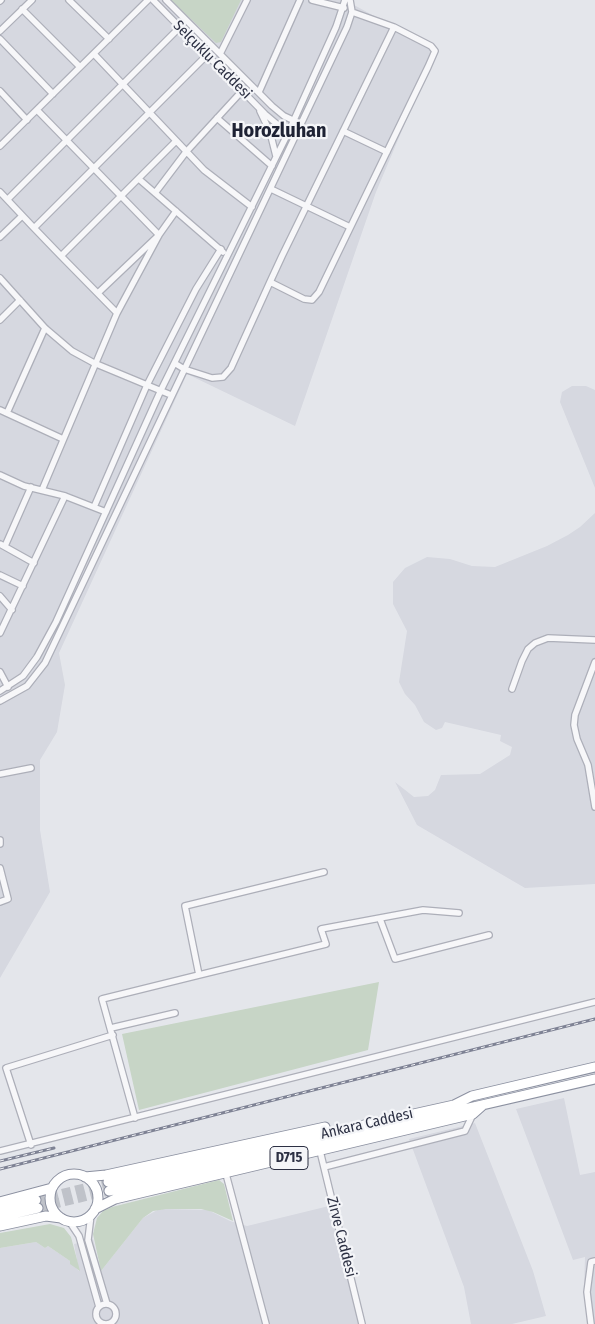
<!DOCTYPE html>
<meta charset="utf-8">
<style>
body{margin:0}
canvas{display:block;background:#e4e6eb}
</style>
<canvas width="595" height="1324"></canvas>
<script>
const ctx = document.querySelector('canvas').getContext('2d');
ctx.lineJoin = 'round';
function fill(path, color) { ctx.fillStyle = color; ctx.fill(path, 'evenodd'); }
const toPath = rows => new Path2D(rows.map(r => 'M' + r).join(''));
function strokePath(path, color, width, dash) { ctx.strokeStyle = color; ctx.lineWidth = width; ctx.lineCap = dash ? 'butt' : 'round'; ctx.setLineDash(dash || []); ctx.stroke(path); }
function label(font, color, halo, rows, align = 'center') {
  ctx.font = font + ' "Fira Sans Condensed",sans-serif'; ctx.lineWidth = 4.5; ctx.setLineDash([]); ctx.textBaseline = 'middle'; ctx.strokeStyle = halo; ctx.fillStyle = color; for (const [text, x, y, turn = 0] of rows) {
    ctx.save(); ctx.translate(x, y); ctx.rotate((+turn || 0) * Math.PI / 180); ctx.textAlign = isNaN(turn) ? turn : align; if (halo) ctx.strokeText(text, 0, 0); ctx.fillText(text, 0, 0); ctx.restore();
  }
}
fill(toPath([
 [0,0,345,0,436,50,376,192,295,426,187,374,59,653,65,685,57,732,40,760,40,830,50,892,0,978],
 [572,386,586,386,595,390,595,488,560,402,562,392],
 [595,513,595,884,525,888,417,825,395,782,414,797,428,796,435,790,441,775,480,774,510,755,512,747,500,741,501,735,445,722,442,728,436,730,424,722,415,705,405,694,399,682,407,631,393,604,393,582,405,568,427,557,450,559,472,566,495,567,547,546,568,535,580,527],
 [564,1098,580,1175,595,1172,595,1324,589,1324,584,1289,585,1257,573,1260,516,1109],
 [475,1123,533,1271,546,1316,512,1324,471,1324,464,1287,409,1139],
 [329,1206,359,1324,0,1324,0,1248,36,1242,45,1248,48,1246,70,1261,79,1271,74,1244,93,1239,101,1271,143,1218,159,1209,208,1210,230,1221,247,1226]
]), '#d6d8e0');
fill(toPath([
 [171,0,241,0,221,42,216,43],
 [379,982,368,1050,139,1110,122,1034],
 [219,1180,224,1184,233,1221,213,1212,201,1209,166,1209,153,1211,143,1218,101,1271,93,1234,97,1218,103,1211,112,1207],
 [50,1224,64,1228,71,1237,80,1271,70,1264,70,1261,48,1246,45,1248,36,1242,0,1248,0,1233]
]), '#c7d5c6');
strokePath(toPath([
 [36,1200,108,1182],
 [38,1208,109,1191]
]), '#bfc2c9', 9, [9, 4.5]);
const minor = toPath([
 [69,0,109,39],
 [153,0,265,114,278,125,292,132],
 [166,0,272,106,284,116,297,122],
 [312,0,344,8],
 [0,1,1,0],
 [22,9,80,67],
 [352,12,394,27],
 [0,31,32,0],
 [0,39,53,94],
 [94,54,204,170,252,207],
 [220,54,247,0],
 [0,91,27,120],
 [259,92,300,0],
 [37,110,159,235,98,293],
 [260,111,270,132,276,156],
 [217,118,272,166],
 [343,131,387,152],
 [0,146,148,0],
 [140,180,223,252],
 [271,189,350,227],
 [0,192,34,228],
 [155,193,186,152,242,91],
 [8,199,180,27],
 [0,237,22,216],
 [61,256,34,228,207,55],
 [0,278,45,328,72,351,94,363,171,395],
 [117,313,61,256,176,141],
 [0,320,20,300],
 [176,364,184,369,212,378,223,377,231,368,270,282,282,256,394,27,431,46,435,51,428,67,319,292,312,300,304,299,270,282],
 [0,410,63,439],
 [7,413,45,328],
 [0,475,24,486,65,496],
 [42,490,117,313,159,235,176,211],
 [94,507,147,385,196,289,221,249],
 [0,544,34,563],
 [5,546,31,487],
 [0,575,23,586],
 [0,596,12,610],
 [0,633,65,496,106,512],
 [595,662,575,715,574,725,577,739,588,765,595,807],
 [0,672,8,687],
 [512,689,522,661,528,649,535,643,548,638,595,640],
 [0,691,23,676,37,657,56,622,161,390,289,131,336,27,345,0],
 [0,701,27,686,45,663,347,27,352,12,350,0],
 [0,774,31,768],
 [0,840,0,844],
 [0,868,8,899,0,902],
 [380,919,395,959,489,935],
 [199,975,326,944,321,929,423,910,459,913],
 [111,1028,175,1013],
 [135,1118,102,999,199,975,185,906,324,872],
 [31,1145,6,1068,113,1035],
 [0,1151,595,1002],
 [320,1151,362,1324],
 [324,1167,465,1131,473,1114],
 [226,1174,266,1324],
 [91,1215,88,1240,107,1304],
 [69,1221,79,1236,99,1307],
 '96 1314a10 10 0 1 1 20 0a10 10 0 1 1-20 0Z',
 [591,1324,587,1292,591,1262,595,1261]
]);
const highway = toPath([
 '50 1198a24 24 0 1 1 48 0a24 24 0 1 1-48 0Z',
 [85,1177,106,1175,325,1127],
 [108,1182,454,1105,472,1096,595,1067],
 [109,1191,595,1079],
 [0,1202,52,1188],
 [0,1208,36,1200],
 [95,1209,115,1199,473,1114,482,1106],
 [0,1217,38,1208],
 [0,1226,46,1216,61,1218]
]);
strokePath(minor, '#adafb9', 8);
strokePath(highway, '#8c91a1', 11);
strokePath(minor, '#f7f7f9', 5.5);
strokePath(highway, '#fff', 9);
const rail = toPath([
 [0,1161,54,1148],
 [0,1169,595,1019]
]);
strokePath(rail, '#7e8294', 3);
strokePath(rail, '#f4f5f8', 1, [4]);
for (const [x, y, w] of [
 [289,1158,38]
]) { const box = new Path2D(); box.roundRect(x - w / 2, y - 11.5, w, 23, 4); ctx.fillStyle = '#f4f5f8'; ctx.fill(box); strokePath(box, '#2c3043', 1); }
label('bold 14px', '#2c3043', null, [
 ["D715",289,1158]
]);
label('15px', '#2c3043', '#f4f5f8', [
 ["Selçuklu Caddesi",212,60,45],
 ["Ankara Caddesi",367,1124,-13],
 ["Zirve Caddesi",341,1237,76]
]);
label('bold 20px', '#1e2234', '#f4f5f8', [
 ["Horozluhan",279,131]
]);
</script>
